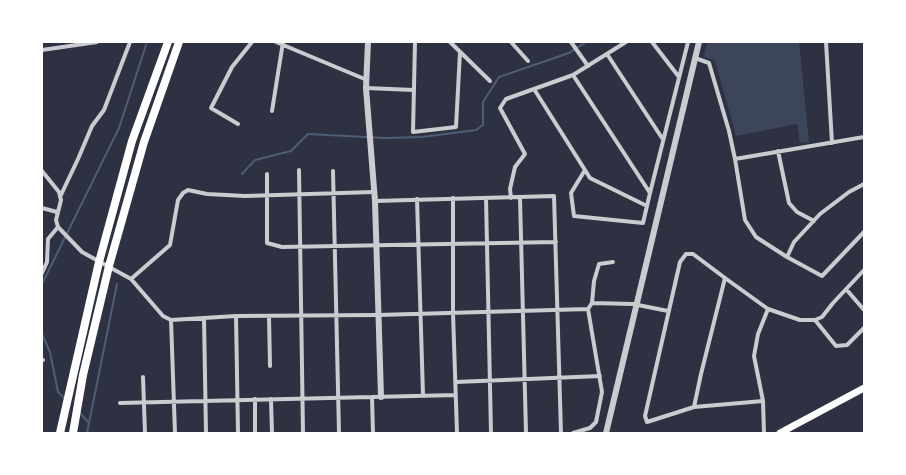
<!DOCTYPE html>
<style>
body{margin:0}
#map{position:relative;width:906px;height:475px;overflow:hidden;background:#2d3142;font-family:Poppins,sans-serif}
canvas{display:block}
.frame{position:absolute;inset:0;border:43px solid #fff;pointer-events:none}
</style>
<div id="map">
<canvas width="906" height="475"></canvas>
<div class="frame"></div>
</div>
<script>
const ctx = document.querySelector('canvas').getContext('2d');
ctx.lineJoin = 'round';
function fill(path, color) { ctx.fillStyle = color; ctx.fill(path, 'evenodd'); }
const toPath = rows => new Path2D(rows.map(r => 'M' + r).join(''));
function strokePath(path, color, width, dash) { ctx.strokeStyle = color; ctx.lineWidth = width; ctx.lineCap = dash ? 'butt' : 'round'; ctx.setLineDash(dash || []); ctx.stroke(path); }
fill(toPath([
 [707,42,799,42,809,142,800,143,797,124,736,136,715,61,704,57]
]), '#3c4559');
strokePath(toPath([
 [242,174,255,160,291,151,308,134,385,138,422,137,476,130,483,125,483,102,499,77,569,53,586,42],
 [42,284,119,128,147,42],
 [42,334,50,352,58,392,65,399],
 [80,413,89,423],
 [87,433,117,284]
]), '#4f5d75', 2);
strokePath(toPath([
 [276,42,367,80],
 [415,42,413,132,456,127,460,52],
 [450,42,490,81],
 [511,42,528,61],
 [571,42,588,66],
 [652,42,679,77],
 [826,42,832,143],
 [42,50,97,42],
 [607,54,662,138],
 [695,58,709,63,729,131,735,159],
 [573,75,650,193,688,42],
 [366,88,414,90],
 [534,89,590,178,647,206],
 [272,111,283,42],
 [238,124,211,108,232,67,252,42],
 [864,137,735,159,745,220,756,237,787,257,794,242,820,214,849,192,864,184],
 [778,151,789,203,797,212,814,221],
 [299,170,303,433],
 [585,170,571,193,574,216,643,223,650,193],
 [42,171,59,192,61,200,56,220,58,227,82,252,131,279,163,316,171,320,236,316,378,315,588,309],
 [333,171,339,433],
 [267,174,267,243,282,247,556,242],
 [60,197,78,159,92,126,104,110,130,42],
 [453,198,453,313,457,433],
 [486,198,491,433],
 [511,198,510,189,515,167,525,154,500,108,506,99,573,75,626,42],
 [520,198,526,433],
 [417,199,423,395],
 [375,201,554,196,561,433],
 [42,208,57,212],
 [686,254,693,254,725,278,701,374,694,407,647,422,645,416,680,262,686,254],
 [787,257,822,276,864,232],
 [42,273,47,262,48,239,58,227],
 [725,278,768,309,800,320,815,320,822,317,833,303,864,270],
 [131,279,170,245,178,200,183,193,188,190,207,194,245,196,374,192],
 [846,289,864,310],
 [592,303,594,281,599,264,613,262],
 [236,316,238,433],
 [269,316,270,366],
 [204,318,206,433],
 [171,320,175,433],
 [815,320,836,346,847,345,864,328],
 [42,360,43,360],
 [143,377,145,433],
 [456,382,600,376],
 [372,397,373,433],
 [255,399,255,433],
 [271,399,272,433],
 [120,403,456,395],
 [694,407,763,401],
 [573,433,590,428,596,422,602,392,588,309,592,303,633,304,668,311],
 [764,433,763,401,754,356,758,334,768,309]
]), '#caccd0', 4);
strokePath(toPath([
 [368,42,366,88,375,201,381,397],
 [606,433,699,42]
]), '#caccd0', 6);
strokePath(toPath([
 [780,433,864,388]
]), '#fff', 7);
strokePath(toPath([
 [60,433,99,262,132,141,168,42],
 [73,433,83,375,109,266,144,142,179,42]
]), '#fff', 8);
</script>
